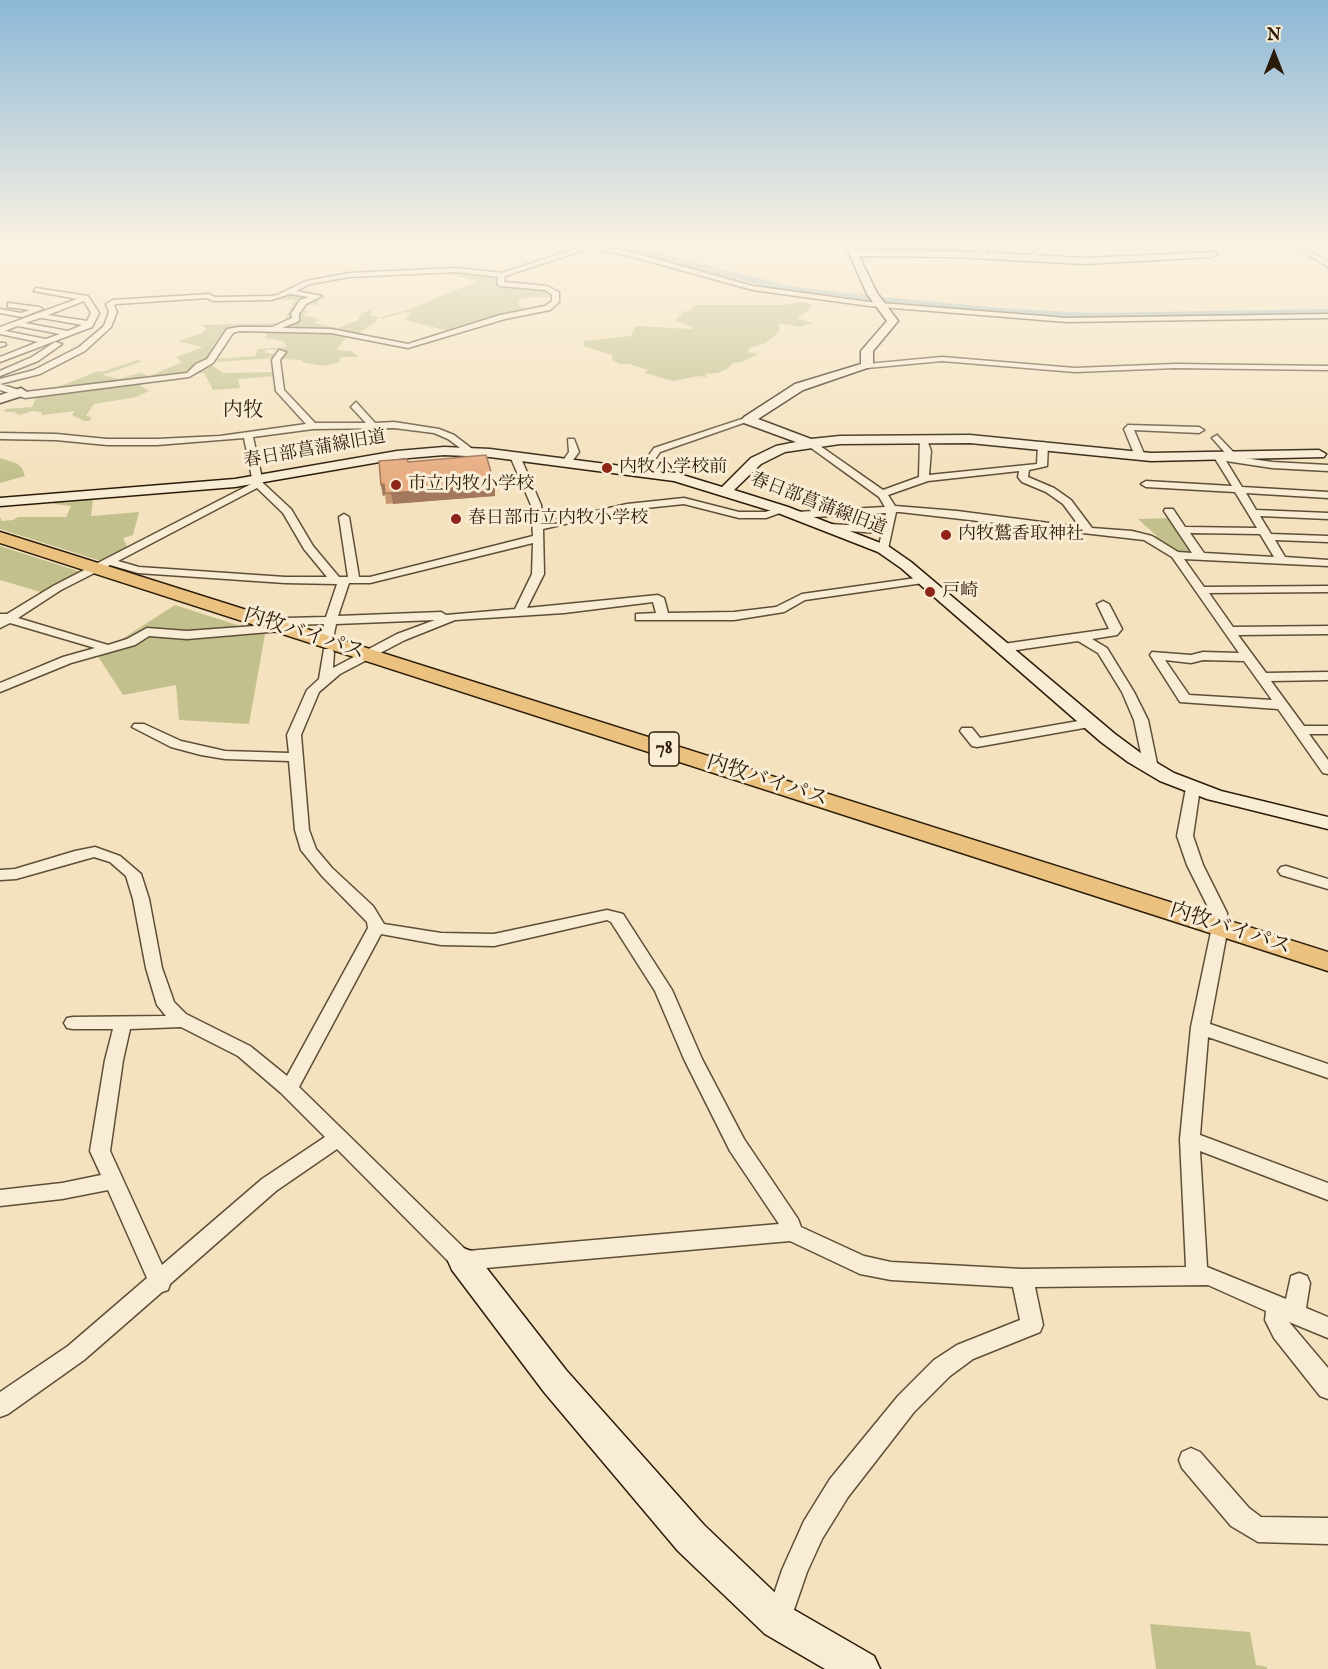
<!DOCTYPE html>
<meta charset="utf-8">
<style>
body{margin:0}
#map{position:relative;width:1328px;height:1669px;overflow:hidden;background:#f4e2be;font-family:"IM FELL English",serif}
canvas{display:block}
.north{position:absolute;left:1244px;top:24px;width:60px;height:60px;-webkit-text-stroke:4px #f8ecd5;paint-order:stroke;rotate:0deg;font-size:16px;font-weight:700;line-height:24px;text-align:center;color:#2b1c0a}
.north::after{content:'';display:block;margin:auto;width:21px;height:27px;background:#2b1c0a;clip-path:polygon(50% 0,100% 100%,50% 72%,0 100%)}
</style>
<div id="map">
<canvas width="1328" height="1669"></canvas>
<div class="north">N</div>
</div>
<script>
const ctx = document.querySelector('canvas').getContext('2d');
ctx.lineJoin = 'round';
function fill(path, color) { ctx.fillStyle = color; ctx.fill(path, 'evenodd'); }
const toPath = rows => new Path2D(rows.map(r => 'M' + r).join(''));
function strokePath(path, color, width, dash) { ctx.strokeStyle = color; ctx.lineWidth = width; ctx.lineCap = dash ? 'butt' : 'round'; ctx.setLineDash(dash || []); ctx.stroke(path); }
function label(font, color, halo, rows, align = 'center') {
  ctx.font = font + ' "IM FELL English","Noto Serif JP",serif'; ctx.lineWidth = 6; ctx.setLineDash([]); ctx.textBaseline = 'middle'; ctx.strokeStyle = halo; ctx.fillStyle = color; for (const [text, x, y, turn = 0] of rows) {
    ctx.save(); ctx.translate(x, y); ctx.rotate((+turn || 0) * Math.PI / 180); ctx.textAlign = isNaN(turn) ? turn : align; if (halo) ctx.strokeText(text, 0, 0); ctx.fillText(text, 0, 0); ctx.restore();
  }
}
fill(toPath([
 [464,271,497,277,496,283,521,288,542,289,549,297,521,298,517,304,528,310,445,330,405,320,411,314,405,312,382,319,381,317,407,310,478,281,440,272],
 [289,293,326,297,318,301,317,305,308,305,305,310,309,311,304,315,320,319,314,323,338,328,358,320,361,314,373,308,370,315,379,317,377,321,357,334,350,333,336,350,351,351,359,357,341,357,339,363,323,366,302,362,302,360,282,359,286,349,265,350,265,353,278,354,275,358,218,362,217,359,255,356,258,349,287,347,283,341,265,338,269,329,229,329,207,362,223,373,275,372,276,376,238,379,240,388,213,390,204,373,136,379,138,384,149,391,136,397,94,404,86,416,91,417,90,421,84,421,72,415,75,411,42,415,41,412,33,411,19,415,14,412,5,412,5,409,32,407,38,395,98,371,102,372,137,360,143,361,103,375,119,379,139,373,150,376,182,362,176,357,203,347,178,341,202,333,206,329,202,325,283,323,295,300,277,300],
 [804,302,812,305,805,313,797,318,812,323,801,327,779,323,779,331,771,339,763,344,749,348,748,352,758,354,742,362,733,363,727,369,718,373,705,374,707,376,705,377,698,376,673,381,645,373,648,370,629,364,620,364,612,360,613,355,583,346,584,341,631,336,636,326,691,329,693,327,675,320,683,312,691,310,694,305,782,305],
 [0,458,16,463,22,468,25,476,0,483],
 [93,499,91,516,139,512,133,535,123,538,129,550,104,562,0,529,0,517,2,521,13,520,18,517,66,517,71,506,54,504,54,501],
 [1169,518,1194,553,1188,554,1168,548,1152,537,1157,536,1138,519],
 [0,546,84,573,44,593,0,580],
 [175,605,265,634,249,724,179,720,176,685,123,695,97,655],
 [1150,1624,1250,1632,1256,1665,1267,1667,1267,1669,1156,1669]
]), '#c2c18d');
fill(toPath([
 [587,242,610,242,633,246,788,286,870,296,1013,309,1091,313,1328,309,1328,317,1091,321,1013,317,870,302,788,292,587,242]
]), '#a1bbbc');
const street = toPath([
 [567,242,580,242,627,251,753,286,869,302,1067,318,1328,314,1328,318,1067,322,869,306,753,290,626,255,591,248,505,276,504,282,547,286,559,292,559,302,550,310,505,319,408,348,331,333,239,331,233,333,213,363,189,377,25,398,0,390,0,379,34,370,79,347,104,326,109,312,106,304,113,300,209,294,215,297,271,296,277,295,306,281,349,273,456,268,502,273,583,246,567,242],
 [456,272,498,277,497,284,500,286,545,290,552,295,552,301,545,306,500,315,408,344,331,329,282,328,299,321,299,314,306,304,322,296,296,291,310,284,349,277,456,272],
 [290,294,309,297,300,300,291,314,292,318,272,327,239,327,227,329,207,359,196,364,187,373,25,392,0,384,40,374,85,351,111,327,117,312,114,305,117,304,207,298,213,301,271,300,290,294],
 [981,242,987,242,989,248,982,258,979,256,983,248,981,242],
 [1052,242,1059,242,1048,251,1029,260,1024,259,1052,242],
 [1286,242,1328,243,1328,247,1302,247,1328,262,1328,267,1286,242],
 [36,288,88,296,99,313,92,327,0,362,0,357,38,342,0,334,0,327,77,299,34,291,36,288],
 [84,301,91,313,87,321,48,315,84,301],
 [40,318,42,318,82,325,68,331,25,323,40,318],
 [17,326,18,326,60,334,46,339,5,331,17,326],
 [8,303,39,307,43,309,22,317,0,313,0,309,21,313,30,310,8,307,8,303],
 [55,342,62,344,38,361,0,376,0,371,32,357,55,342],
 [0,343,5,343,6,345,0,347,0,343],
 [279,350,286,352,280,360,284,390,315,423,366,423,351,407,356,402,375,423,394,422,439,429,454,435,475,451,467,453,448,439,434,433,394,428,313,429,253,437,263,483,291,509,313,546,339,577,348,577,339,517,344,514,349,517,359,577,370,577,533,536,531,505,510,456,515,453,520,456,541,505,543,523,627,504,684,498,739,512,765,512,783,507,788,510,766,518,739,518,684,504,627,510,543,529,544,574,527,608,658,595,664,598,668,613,734,612,776,607,802,594,923,577,929,580,923,583,805,600,784,612,734,620,636,620,636,614,656,613,653,602,564,613,455,620,405,640,340,674,319,692,301,735,309,830,316,849,332,868,373,906,384,924,441,933,494,934,607,910,623,914,672,990,702,1059,744,1139,798,1219,801,1227,864,1256,891,1262,1022,1269,1186,1267,1180,1139,1191,1027,1212,927,1211,913,1187,865,1177,836,1186,788,1193,784,1198,785,1200,788,1193,836,1203,865,1227,913,1228,927,1210,1024,1328,1064,1328,1078,1208,1037,1200,1135,1328,1183,1328,1200,1200,1151,1207,1267,1286,1299,1291,1276,1299,1273,1307,1276,1310,1283,1306,1308,1328,1317,1328,1338,1289,1322,1328,1368,1328,1399,1320,1396,1274,1338,1265,1320,1266,1311,1208,1285,1035,1287,1043,1325,1040,1332,973,1359,950,1376,914,1412,848,1497,822,1539,807,1572,787,1630,778,1634,769,1630,765,1621,782,1570,804,1521,830,1479,898,1396,934,1360,957,1345,1020,1320,1013,1287,891,1280,860,1274,790,1241,463,1270,455,1268,337,1149,276,1191,170,1284,168,1290,162,1292,84,1360,8,1414,0,1417,0,1392,68,1346,147,1278,108,1190,62,1199,0,1206,0,1190,62,1183,101,1175,90,1151,105,1060,113,1029,73,1029,67,1028,64,1023,67,1018,73,1017,166,1016,157,1005,146,968,133,899,126,876,110,862,94,857,16,879,0,880,0,870,15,869,75,851,95,847,120,856,141,874,149,899,162,968,174,1002,186,1014,250,1046,287,1076,368,928,367,922,322,876,301,850,295,830,289,761,225,759,201,755,171,747,132,727,134,724,144,724,181,741,225,751,289,753,287,735,307,690,319,679,324,649,332,649,334,652,333,668,397,634,435,620,336,624,334,634,328,638,322,634,324,624,286,625,285,630,281,631,187,639,149,636,135,645,71,663,0,692,0,683,63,657,95,648,10,623,0,628,0,614,7,614,53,586,253,483,244,438,157,445,107,445,56,440,0,439,0,433,56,434,107,439,157,439,220,436,306,424,276,391,272,360,279,350],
 [257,488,283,513,304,549,327,577,285,577,139,567,118,561,257,488],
 [533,543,532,574,515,609,446,615,441,612,338,616,349,583,370,583,533,543],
 [110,565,138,573,285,583,337,584,326,617,287,618,283,619,282,624,187,631,147,628,127,639,108,645,18,618,61,590,110,565],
 [607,920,611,922,655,991,684,1059,730,1151,779,1224,467,1251,299,1087,381,934,441,945,494,946,607,920],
 [181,1027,238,1056,281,1093,325,1137,262,1179,162,1265,110,1151,123,1060,130,1029,181,1027],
 [942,357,1075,368,1175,364,1328,366,1328,370,1175,368,1075,372,942,361,867,368,863,366,867,364,942,357],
 [745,418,752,420,660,452,646,473,638,471,654,448,745,418],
 [1128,425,1199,427,1204,430,1199,433,1134,430,1145,456,1140,459,1135,456,1124,429,1128,425],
 [1217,435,1238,457,1272,462,1328,465,1328,471,1272,468,1226,461,1242,487,1328,492,1328,498,1246,493,1256,510,1328,513,1328,519,1260,516,1271,534,1328,536,1328,542,1275,540,1285,557,1328,560,1328,566,1184,559,1204,587,1328,586,1328,592,1209,593,1233,627,1328,626,1328,634,1238,635,1266,673,1328,672,1328,680,1271,681,1304,726,1328,726,1328,734,1309,734,1328,760,1328,774,1323,773,1278,709,1180,702,1150,655,1152,652,1191,655,1203,652,1239,653,1172,557,1144,540,900,512,896,512,888,549,883,552,878,549,882,533,829,530,824,527,829,524,883,527,886,513,796,518,791,515,796,512,885,507,879,497,807,445,807,441,813,441,883,490,919,477,920,437,926,437,931,451,929,475,1037,464,1038,445,1043,442,1048,445,1047,466,1029,470,1028,477,1054,488,1071,500,1092,528,1132,531,1152,536,1178,552,1192,553,1164,511,1165,509,1173,509,1185,527,1257,528,1235,492,1146,487,1141,484,1146,481,1232,486,1214,457,1219,454,1228,456,1212,438,1217,435],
 [1019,471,1018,477,1022,482,1046,492,1063,504,1080,527,957,511,895,506,888,495,928,481,1019,471],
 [1190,533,1260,534,1274,557,1204,553,1190,533],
 [1165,660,1191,663,1203,660,1244,661,1272,700,1189,695,1165,660],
 [568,439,574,439,579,452,570,464,567,465,562,462,569,452,568,439],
 [1103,601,1109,604,1122,629,1117,635,1092,639,1107,648,1134,692,1148,720,1158,768,1156,771,1151,772,1144,768,1134,720,1122,692,1098,653,1078,641,1003,652,997,648,1003,644,1109,629,1097,604,1103,601],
 [1090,719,1095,720,1097,723,1095,726,977,747,972,746,960,731,962,728,972,728,980,738,1090,719],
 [1286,866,1328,879,1328,889,1281,875,1278,871,1281,867,1286,866],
 [1191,1448,1200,1452,1249,1508,1261,1517,1328,1518,1328,1544,1258,1542,1231,1526,1182,1468,1179,1460,1182,1452,1191,1448]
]);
const secondary = toPath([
 [844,242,852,242,856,250,954,251,1085,258,1215,252,1217,254,1212,257,1085,264,954,257,859,256,877,293,898,321,873,351,873,366,803,390,758,419,811,439,840,436,970,435,1151,453,1319,450,1326,454,1324,457,1151,461,970,443,840,444,785,452,761,464,734,490,788,507,888,546,911,562,1115,734,1142,754,1174,773,1221,791,1328,817,1328,829,1207,799,1160,781,1128,762,1101,742,901,568,878,552,778,513,674,481,490,457,444,455,397,459,235,487,0,506,0,498,235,479,397,451,444,447,490,449,676,473,722,487,751,458,776,446,796,442,744,423,742,420,744,417,795,384,861,364,861,351,887,321,867,294,844,242],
 [21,388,27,392,25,395,0,403,0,395,21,388],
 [463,1248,474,1252,566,1370,704,1525,791,1608,874,1656,880,1669,825,1669,765,1634,678,1551,544,1392,452,1270,448,1261,452,1252,463,1248]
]);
const primary = toPath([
 [0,532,1328,952,1328,971,0,543,0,532]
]);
strokePath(street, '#5d4e37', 3);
strokePath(secondary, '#2b1c0a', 3);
strokePath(primary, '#2b1c0a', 3);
fill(street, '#f8ecd5');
fill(secondary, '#f8ecd5');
fill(primary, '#eac17f');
fill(toPath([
 [408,462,495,485,495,496,386,504,385,495,383,496,381,485]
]), '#c79571');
fill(toPath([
 [384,484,385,495,383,496,381,485],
 [495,485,495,496,393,504,391,493]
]), '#a2795c');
const building = toPath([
 [486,455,495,485,391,493,385,493,384,484,381,485,379,461,407,459,408,462,486,455]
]);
fill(building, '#e7ad83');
strokePath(building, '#a2795c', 1.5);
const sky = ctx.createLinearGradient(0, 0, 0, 476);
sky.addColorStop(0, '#8bb7d6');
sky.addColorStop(0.51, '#faf2e2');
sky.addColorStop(1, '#faf2e200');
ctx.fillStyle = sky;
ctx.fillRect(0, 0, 1328, 476);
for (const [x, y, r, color] of [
 [607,468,6,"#8f2418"],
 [396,485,6,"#8f2418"],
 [456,519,6,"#8f2418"],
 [946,535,6,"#8f2418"],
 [930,592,6,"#8f2418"]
]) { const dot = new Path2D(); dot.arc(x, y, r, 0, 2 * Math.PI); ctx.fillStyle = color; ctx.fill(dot); strokePath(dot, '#f8ecd5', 2); }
label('18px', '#2b1c0a', '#f8ecd5', [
 ["春日部菖蒲線旧道",315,450,-10],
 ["春日部菖蒲線旧道",818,505,21]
]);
label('18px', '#2b1c0a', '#f8ecd5', [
 ["内牧小学校前",619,468],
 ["市立内牧小学校",408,485],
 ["春日部市立内牧小学校",468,519],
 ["内牧鷲香取神社",958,535],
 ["戸崎",942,592]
], 'left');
label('20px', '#2b1c0a', '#f8ecd5', [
 ["内牧",243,412]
]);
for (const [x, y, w] of [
 [664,749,30]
]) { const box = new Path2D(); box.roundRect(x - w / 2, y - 17, w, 34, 4.5); ctx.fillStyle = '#f8ecd5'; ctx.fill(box); strokePath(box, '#2b1c0a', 1.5); }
label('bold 20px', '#2b1c0a', null, [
 ["78",664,749]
]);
label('21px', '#2b1c0a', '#f8ecd5', [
 ["内牧バイパス",304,635,18],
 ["内牧バイパス",767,782,18],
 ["内牧バイパス",1230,930,18]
]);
</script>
